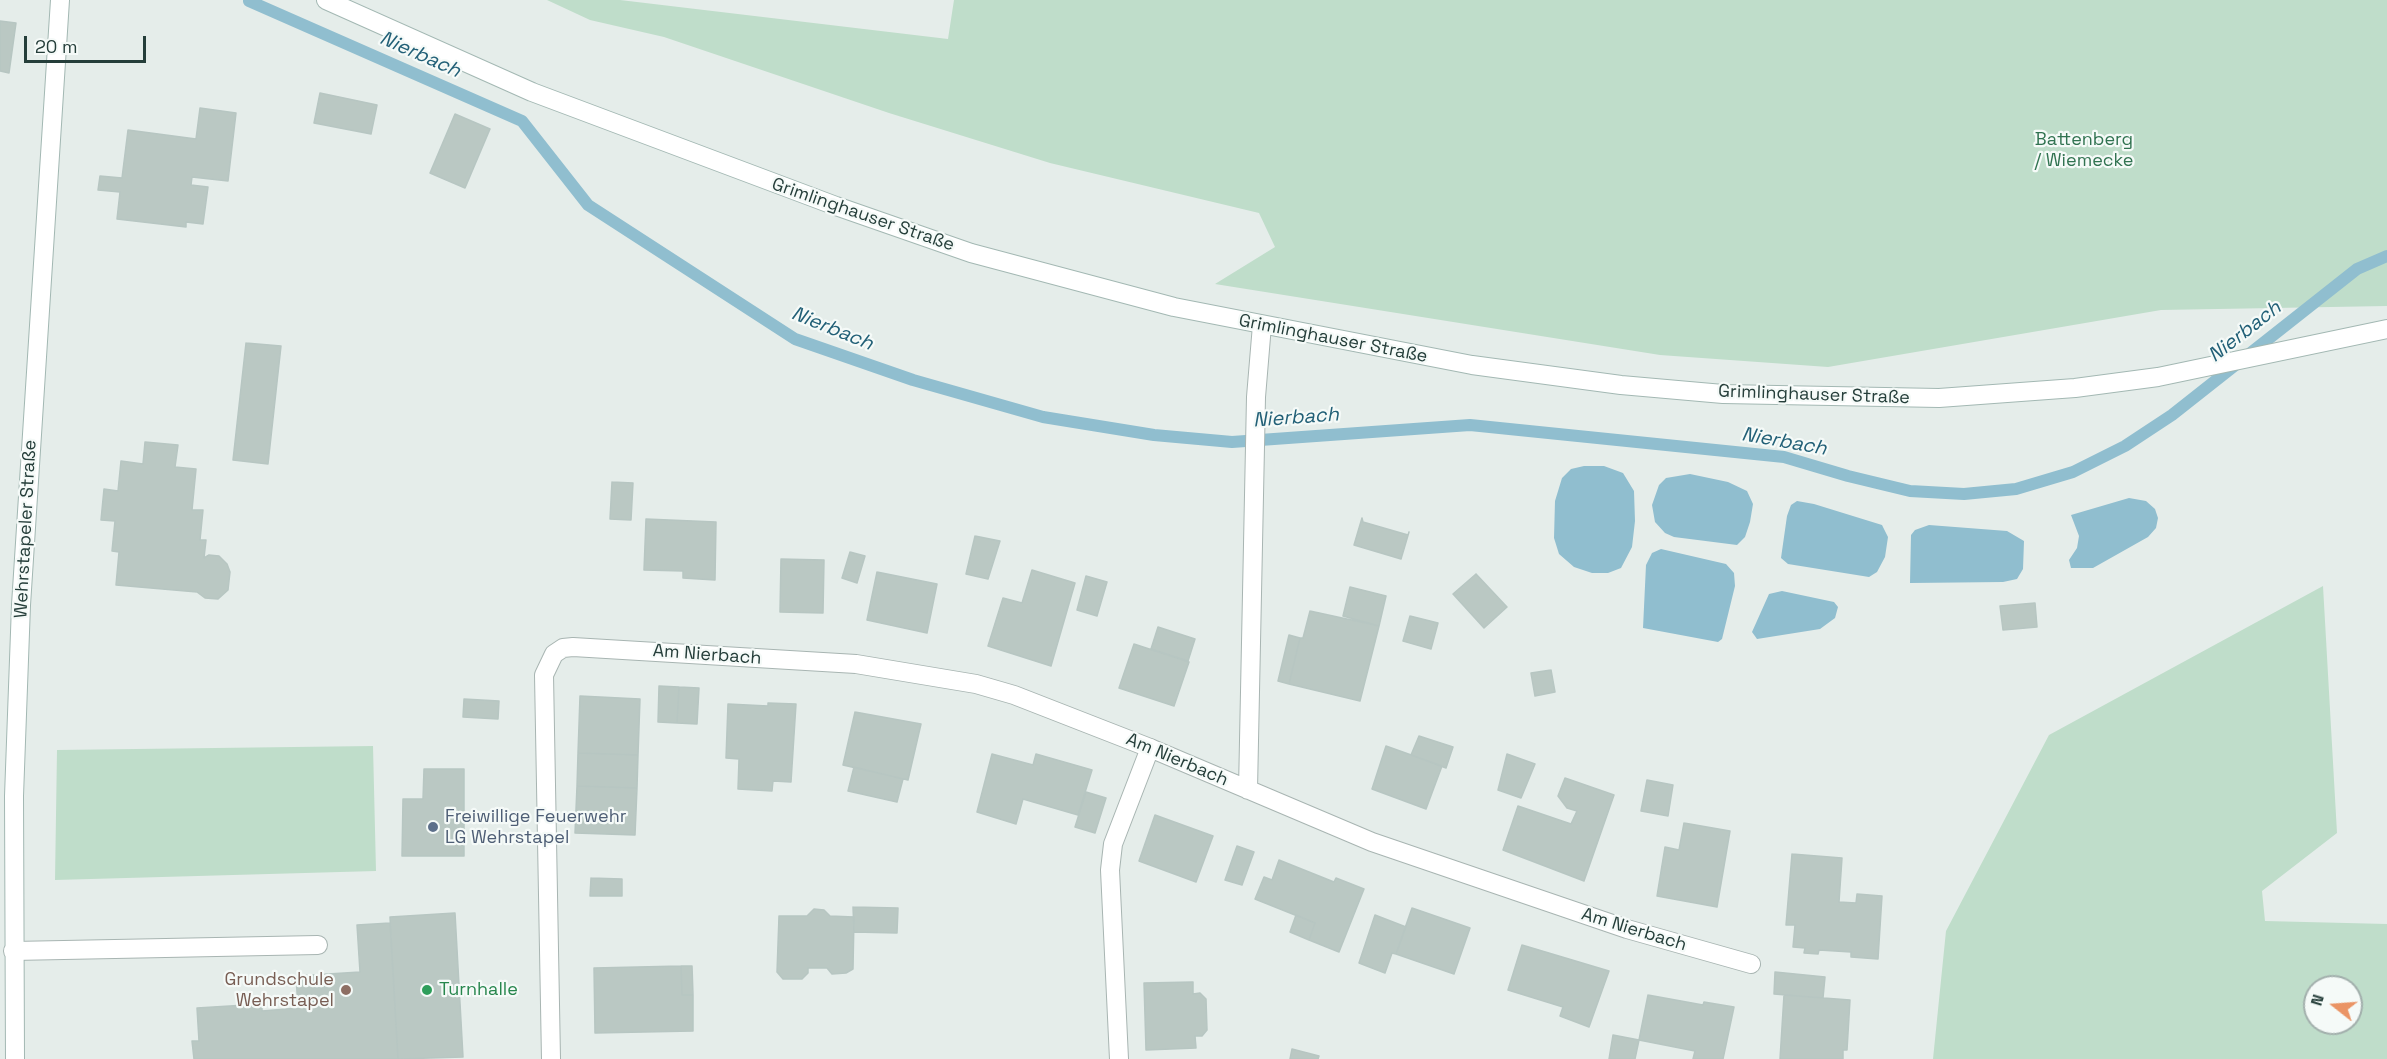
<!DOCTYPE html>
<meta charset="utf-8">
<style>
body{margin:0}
#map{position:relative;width:2387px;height:1059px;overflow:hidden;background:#e5edea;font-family:"Space Grotesk",sans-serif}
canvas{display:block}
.north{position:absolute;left:2303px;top:975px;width:60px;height:60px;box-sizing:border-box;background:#f5faf8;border:2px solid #a2afac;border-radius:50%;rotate:287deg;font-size:16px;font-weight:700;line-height:24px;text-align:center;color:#253e3a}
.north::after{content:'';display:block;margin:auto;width:21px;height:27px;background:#ea9465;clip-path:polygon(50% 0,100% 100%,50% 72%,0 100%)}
.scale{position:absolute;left:24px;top:36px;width:122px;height:27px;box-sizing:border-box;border:3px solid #253e3a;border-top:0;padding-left:8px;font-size:18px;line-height:21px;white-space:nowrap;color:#253e3a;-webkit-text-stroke:4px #f5faf8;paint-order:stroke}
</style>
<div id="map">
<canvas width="2387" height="1059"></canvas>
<div class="north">N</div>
<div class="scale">20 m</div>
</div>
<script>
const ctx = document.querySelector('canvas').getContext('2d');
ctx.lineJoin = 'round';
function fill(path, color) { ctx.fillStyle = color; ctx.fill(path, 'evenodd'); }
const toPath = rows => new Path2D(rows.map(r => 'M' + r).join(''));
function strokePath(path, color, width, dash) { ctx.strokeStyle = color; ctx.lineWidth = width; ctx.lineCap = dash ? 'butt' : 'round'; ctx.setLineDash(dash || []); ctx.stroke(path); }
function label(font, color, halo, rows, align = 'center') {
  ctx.font = font + ' "Space Grotesk",sans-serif'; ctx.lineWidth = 4.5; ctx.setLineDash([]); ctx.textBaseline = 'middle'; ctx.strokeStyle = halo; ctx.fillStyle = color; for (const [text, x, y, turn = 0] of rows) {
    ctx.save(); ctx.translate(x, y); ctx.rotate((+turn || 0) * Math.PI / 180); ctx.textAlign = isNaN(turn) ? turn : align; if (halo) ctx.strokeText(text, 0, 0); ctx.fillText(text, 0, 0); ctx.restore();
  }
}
fill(toPath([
 [547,0,620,0,948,39,954,0,2387,0,2387,306,2161,310,1828,367,1660,355,1215,284,1275,247,1259,213,1050,163,889,113,664,37,590,20],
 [2323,586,2337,833,2262,891,2265,921,2387,924,2387,1059,1933,1059,1946,931,2049,735],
 [2315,987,2351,987,2351,1023,2315,1023],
 [373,746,376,871,55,880,57,750]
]), '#bfddca');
fill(toPath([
 [1584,466,1604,466,1623,473,1634,491,1635,521,1632,547,1621,568,1608,573,1592,573,1574,567,1559,554,1554,538,1555,501,1562,478,1571,469],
 [1690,474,1728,482,1747,491,1753,504,1750,522,1745,537,1737,545,1674,537,1665,533,1655,522,1652,505,1659,485,1666,478],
 [2129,498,2146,501,2155,509,2158,518,2156,528,2148,537,2093,568,2071,568,2069,560,2077,548,2079,536,2071,515],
 [1797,501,1814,504,1882,525,1888,537,1885,557,1877,572,1869,577,1788,564,1781,558,1787,516,1791,505],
 [1929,525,2007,531,2024,541,2023,569,2017,579,2003,582,1910,583,1911,535,1915,530],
 [1661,549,1726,564,1734,573,1735,586,1722,639,1718,642,1643,628,1646,565,1652,553],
 [1782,591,1834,602,1838,607,1835,618,1820,629,1757,639,1752,632,1769,594]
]), '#90becf');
strokePath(toPath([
 [249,1,522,121,588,205,795,339,913,380,1043,417,1154,435,1232,442,1470,425,1784,457,1848,476,1910,491,1964,494,2016,489,2073,472,2125,446,2172,415,2357,269,2387,256]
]), '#90becf', 12);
const building = toPath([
 [0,21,16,23,9,73,0,71,0,21],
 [320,93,377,105,371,134,314,123,320,93],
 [200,108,236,113,228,181,192,177,191,185,208,187,203,224,186,222,186,227,117,219,120,192,98,190,100,176,122,178,128,130,196,139,200,108],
 [455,114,490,129,465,188,430,173,455,114],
 [246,343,281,346,268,464,233,460,246,343],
 [145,442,178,445,175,467,196,469,192,510,203,510,200,540,206,540,204,558,209,555,219,556,227,564,230,572,228,590,218,599,205,598,197,592,116,585,119,552,112,551,115,521,101,520,104,489,118,491,121,461,143,464,145,442],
 [612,482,633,483,631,520,610,519,612,482],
 [1362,518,1363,522,1408,535,1409,532,1401,559,1354,545,1362,518],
 [646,519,716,522,715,580,683,578,683,571,644,570,646,519],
 [975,536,1000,541,988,579,966,574,975,536],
 [850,552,865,556,857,583,842,578,850,552],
 [781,559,824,560,823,613,780,612,781,559],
 [1032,570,1075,583,1051,666,988,646,1003,598,1022,603,1032,570],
 [877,572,937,584,927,633,867,620,877,572],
 [1476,574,1507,607,1484,628,1453,594,1476,574],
 [1086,576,1107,582,1097,616,1077,610,1086,576],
 [1350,587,1386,596,1379,626,1343,616,1350,587],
 [2035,603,2037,627,2003,630,2000,606,2035,603],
 [1310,611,1379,626,1360,701,1289,684,1300,638,1303,638,1310,611],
 [1410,616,1438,623,1431,649,1403,641,1410,616],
 [1158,627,1195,639,1188,661,1151,649,1158,627],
 [1289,635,1300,638,1289,684,1278,681,1289,635],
 [1134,644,1189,662,1174,706,1119,688,1134,644],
 [1551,670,1555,692,1535,696,1531,673,1551,670],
 [659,686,679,687,677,723,658,722,659,686],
 [679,687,699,688,697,724,677,723,679,687],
 [580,696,640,699,638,755,578,753,580,696],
 [464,699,499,701,498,719,463,717,464,699],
 [768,703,796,704,791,782,773,781,772,791,738,789,739,759,726,758,728,704,768,706,768,703],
 [855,712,921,724,908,780,843,765,855,712],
 [1419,736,1453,747,1446,768,1411,755,1419,736],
 [1386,746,1442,766,1426,809,1372,789,1386,746],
 [578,753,638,755,637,788,577,786,578,753],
 [992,754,1033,765,1036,754,1092,770,1078,815,1023,799,1016,824,977,812,992,754],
 [1507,754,1535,764,1521,798,1498,790,1507,754],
 [854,767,903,779,897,802,848,791,854,767],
 [424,769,464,769,464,856,402,856,403,799,423,799,424,769],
 [1565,778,1614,795,1584,881,1503,850,1518,806,1571,824,1577,811,1567,808,1558,796,1565,778],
 [1647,780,1673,785,1668,816,1641,811,1647,780],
 [577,786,637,788,635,835,575,833,577,786],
 [1086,792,1106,798,1095,833,1075,827,1086,792],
 [1155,815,1213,836,1196,882,1139,861,1155,815],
 [1684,823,1730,831,1717,907,1657,896,1665,847,1679,850,1684,823],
 [1237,846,1254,852,1242,885,1225,880,1237,846],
 [1792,854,1842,858,1839,902,1856,903,1857,894,1882,896,1878,959,1851,957,1851,952,1819,950,1818,954,1804,953,1805,948,1793,947,1795,925,1786,925,1792,854],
 [1279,860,1334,882,1336,878,1364,889,1339,952,1309,940,1315,923,1255,899,1264,877,1272,880,1279,860],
 [591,878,622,879,622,896,590,896,591,878],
 [853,907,898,908,897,933,854,932,853,907],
 [1412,908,1470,928,1454,974,1396,954,1412,908],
 [814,909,824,910,830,916,854,917,853,969,846,973,832,974,827,968,808,968,808,973,802,979,783,979,777,972,779,916,807,916,814,909],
 [455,913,463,1057,398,1059,390,917,455,913],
 [1296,915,1315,923,1309,940,1290,932,1296,915],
 [1375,915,1406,927,1396,954,1392,953,1385,973,1359,963,1375,915],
 [390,923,398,1059,194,1059,192,1041,199,1041,197,1008,262,1004,262,1011,298,1008,296,976,360,972,357,925,390,923],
 [1522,945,1609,971,1589,1027,1560,1016,1563,1007,1508,990,1522,945],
 [681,966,682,995,693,995,693,1031,595,1033,594,968,681,966],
 [681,966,692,966,693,995,682,995,681,966],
 [1775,972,1825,977,1823,998,1774,994,1775,972],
 [1193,982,1193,994,1200,993,1206,999,1207,1030,1202,1036,1195,1036,1196,1048,1146,1050,1144,983,1193,982],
 [1648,995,1703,1005,1704,1002,1734,1007,1723,1059,1693,1059,1695,1051,1639,1040,1648,995],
 [1784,995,1850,1000,1847,1050,1843,1050,1843,1059,1780,1059,1784,995],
 [1613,1035,1639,1040,1635,1059,1609,1059,1613,1035],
 [1292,1049,1319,1056,1318,1059,1290,1059,1292,1049]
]);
fill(building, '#bac8c3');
strokePath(building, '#b7c6c2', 1.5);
const lane = toPath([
 [13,951,318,945],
 [1119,1059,1110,870,1113,844,1150,748]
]);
const street = toPath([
 [1248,790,1256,397,1262,325],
 [551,1059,544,675,554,654,563,648,573,647,856,664,976,684,1014,695,1150,748,1372,842,1627,929,1751,964]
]);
const secondary = toPath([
 [326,0,532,92,836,206,971,253,1174,307,1472,365,1621,385,1723,394,1939,398,2075,388,2158,377,2387,329],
 [15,1059,14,796,21,605,60,0]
]);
strokePath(lane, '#a8b5b2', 20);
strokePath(street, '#a8b5b2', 20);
strokePath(secondary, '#a3b8b3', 20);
strokePath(lane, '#fff', 18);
strokePath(street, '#fff', 18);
strokePath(secondary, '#fff', 18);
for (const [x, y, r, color] of [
 [433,827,6,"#5c6f8a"],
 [346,990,6,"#8d6e63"],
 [427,990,6,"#2e9e5b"]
]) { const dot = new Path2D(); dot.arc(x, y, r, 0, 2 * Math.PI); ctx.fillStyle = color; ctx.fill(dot); strokePath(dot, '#f5faf8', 2); }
label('18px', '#317351', '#f5faf8', [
 ["Battenberg",2084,140],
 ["/ Wiemecke",2084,161]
]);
label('18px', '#253e3a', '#f5faf8', [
 ["Grimlinghauser Straße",863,215,19],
 ["Grimlinghauser Straße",1333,339,11],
 ["Grimlinghauser Straße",1814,395,2],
 ["Wehrstapeler Straße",26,529,-87],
 ["Am Nierbach",707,655,4],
 ["Am Nierbach",1177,760,23],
 ["Am Nierbach",1634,930,17]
]);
label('18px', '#4e5e75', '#f5faf8', [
 ["Freiwillige Feuerwehr",445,817],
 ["LG Wehrstapel",445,838]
], 'left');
label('18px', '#785e54', '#f5faf8', [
 ["Grundschule",334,980],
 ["Wehrstapel",334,1001]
], 'right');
label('18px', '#27864d', '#f5faf8', [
 ["Turnhalle",439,990]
], 'left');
label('italic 20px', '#226077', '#f5faf8', [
 ["Nierbach",420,55,24],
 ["Nierbach",832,329,22],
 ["Nierbach",2245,332,-38],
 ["Nierbach",1296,418,-4],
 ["Nierbach",1784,442,10]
]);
</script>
